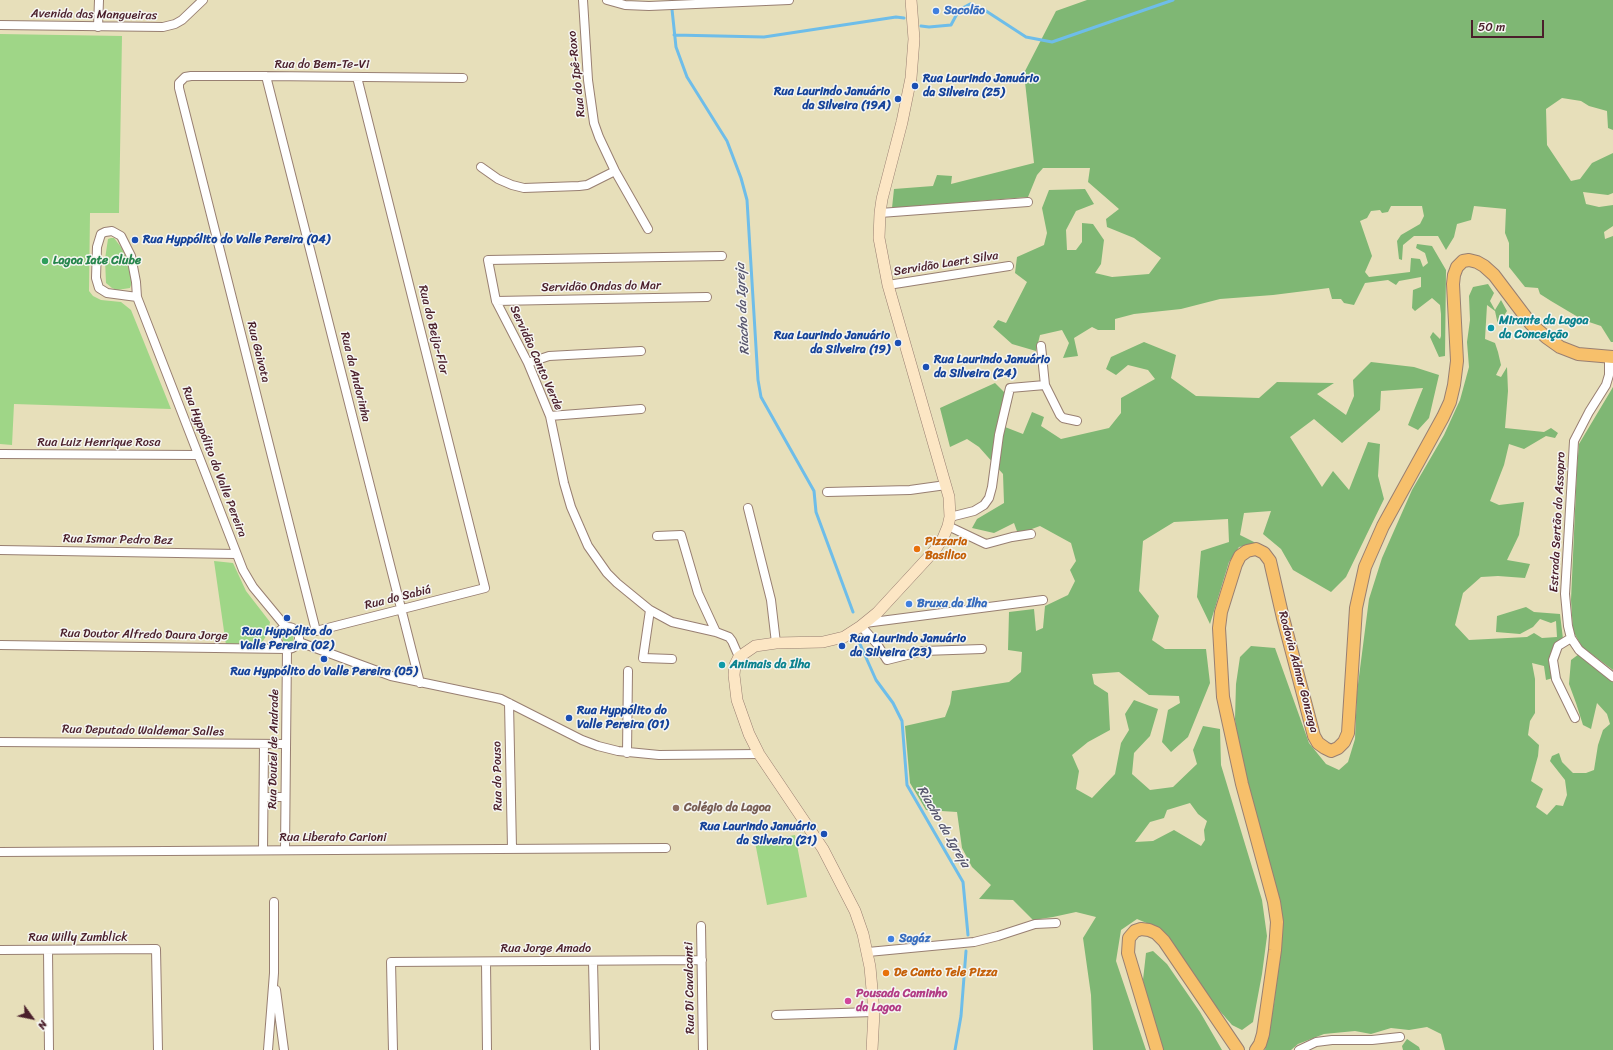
<!DOCTYPE html>
<meta charset="utf-8">
<style>
body{margin:0}
#map{position:relative;width:1613px;height:1050px;overflow:hidden;background:#e7dfba;font-family:Sriracha,sans-serif}
canvas{display:block}
.north{position:absolute;left:12px;top:998px;width:40px;height:40px;-webkit-text-stroke:3px #f6f6f2;paint-order:stroke;rotate:123deg;font-size:11px;font-weight:700;line-height:16px;text-align:center;color:#4a1f2b}
.north::after{content:'';display:block;margin:auto;width:14px;height:18px;background:#4a1f2b;clip-path:polygon(50% 0,100% 100%,50% 72%,0 100%)}
.scale{position:absolute;left:1471px;top:20px;width:73px;height:18px;box-sizing:border-box;border:2px solid #4a1f2b;border-top:0;padding-left:5px;font-size:12px;line-height:14px;white-space:nowrap;color:#4a1f2b;-webkit-text-stroke:3px #f6f6f2;paint-order:stroke}
</style>
<div id="map">
<canvas width="1613" height="1050"></canvas>
<div class="north">N</div>
<div class="scale">50 m</div>
</div>
<script>
const ctx = document.querySelector('canvas').getContext('2d');
ctx.lineJoin = 'round';
function fill(path, color) { ctx.fillStyle = color; ctx.fill(path, 'evenodd'); }
const toPath = rows => new Path2D(rows.map(r => 'M' + r).join(''));
function strokePath(path, color, width, dash) { ctx.strokeStyle = color; ctx.lineWidth = width; ctx.lineCap = dash ? 'butt' : 'round'; ctx.setLineDash(dash || []); ctx.stroke(path); }
function label(font, color, halo, rows, align = 'center') {
  ctx.font = font + ' Sriracha,sans-serif'; ctx.lineWidth = 3; ctx.setLineDash([]); ctx.textBaseline = 'middle'; ctx.strokeStyle = halo; ctx.fillStyle = color; for (const [text, x, y, turn = 0] of rows) {
    ctx.save(); ctx.translate(x, y); ctx.rotate((+turn || 0) * Math.PI / 180); ctx.textAlign = isNaN(turn) ? turn : align; if (halo) ctx.strokeText(text, 0, 0); ctx.fillText(text, 0, 0); ctx.restore();
  }
}
fill(toPath([
 [0,34,122,36,119,213,90,213,89,291,93,296,101,300,121,302,131,310,171,409,14,404,12,445,0,444],
 [111,238,114,238,121,247,130,265,132,282,130,288,117,290,112,288,106,283,105,259,108,239],
 [214,561,233,563,246,591,270,622,268,633,261,644,226,645],
 '282.5 638a5.5 5.5 0 1 1 11 0a5.5 5.5 0 1 1-11 0Z',
 [795,835,807,897,767,905,755,842]
]), '#9fd687');
fill(toPath([
 [1087,0,1613,0,1613,130,1608,128,1607,111,1589,106,1581,101,1562,98,1546,109,1547,145,1571,181,1580,179,1592,163,1613,153,1613,193,1608,195,1583,192,1586,204,1599,207,1613,205,1613,226,1604,232,1605,239,1613,236,1613,342,1611,342,1601,326,1583,320,1551,301,1540,294,1538,288,1525,287,1509,267,1509,243,1505,233,1506,209,1474,206,1471,220,1457,224,1454,237,1446,250,1438,236,1414,236,1403,245,1402,260,1399,259,1397,241,1401,235,1420,224,1424,216,1422,206,1391,206,1388,212,1382,213,1380,210,1371,211,1367,218,1360,221,1372,256,1365,272,1369,277,1410,272,1411,258,1420,259,1423,267,1428,263,1425,253,1416,248,1417,244,1432,246,1446,270,1445,356,1439,357,1430,337,1433,332,1440,339,1441,336,1441,314,1440,305,1432,298,1415,311,1412,308,1413,290,1421,287,1421,277,1399,281,1396,285,1388,280,1365,283,1354,305,1344,303,1341,299,1332,299,1329,288,1273,295,1220,299,1181,309,1134,314,1115,319,1115,330,1098,330,1092,327,1074,338,1078,356,1063,358,1069,343,1062,330,1040,335,1036,351,1012,344,993,327,998,320,1006,323,1027,282,1015,273,1017,257,1044,245,1047,233,1042,208,1049,190,1085,189,1094,204,1076,211,1066,230,1067,250,1076,250,1082,242,1082,223,1093,224,1104,240,1101,264,1095,273,1112,277,1149,274,1161,258,1134,238,1107,227,1106,219,1119,209,1088,182,1090,168,1043,168,1037,175,1028,197,892,208,894,189,933,186,937,175,952,176,951,184,1034,163,1024,73,1056,11],
 [1488,284,1494,293,1490,301,1495,310,1501,300,1507,311,1498,325,1495,311,1487,305,1485,339,1495,343,1498,352,1501,365,1496,375,1501,377,1507,367,1508,391,1505,428,1544,432,1551,428,1558,433,1555,438,1546,436,1524,449,1509,444,1504,465,1490,501,1499,505,1524,502,1519,535,1507,560,1530,564,1525,578,1498,576,1481,577,1463,593,1455,625,1469,640,1527,637,1534,633,1542,638,1557,637,1556,621,1551,623,1540,619,1533,627,1520,634,1496,632,1497,616,1526,607,1534,612,1560,614,1563,639,1553,678,1546,680,1544,666,1532,663,1535,679,1535,713,1530,721,1528,735,1539,745,1538,756,1531,781,1543,789,1536,807,1547,815,1556,805,1563,806,1567,795,1565,780,1550,761,1552,756,1559,753,1562,762,1573,773,1586,773,1594,770,1598,745,1603,730,1610,724,1607,714,1597,703,1591,729,1583,725,1576,703,1569,684,1571,660,1579,654,1613,680,1613,1050,1445,1050,1441,1034,1427,1027,1409,1030,1391,1028,1371,1034,1355,1031,1324,1034,1298,1044,1291,1050,1265,1050,1274,1004,1280,940,1240,757,1235,719,1236,684,1240,657,1251,646,1275,648,1309,743,1326,764,1339,770,1348,762,1355,739,1357,692,1369,599,1382,558,1412,490,1444,435,1460,400,1469,367,1467,342,1470,320,1469,296,1473,287],
 [1144,342,1176,355,1171,378,1196,396,1259,398,1277,382,1334,383,1317,394,1346,415,1354,396,1353,380,1371,362,1414,367,1439,375,1429,418,1418,430,1408,425,1423,388,1381,391,1380,410,1342,443,1314,419,1290,437,1322,487,1333,471,1349,490,1368,442,1380,444,1378,476,1384,499,1346,577,1331,592,1293,570,1281,549,1263,534,1271,511,1244,513,1240,535,1256,543,1239,547,1229,562,1210,624,1197,597,1201,551,1229,542,1228,519,1174,522,1143,541,1139,591,1159,616,1152,640,1165,649,1206,649,1210,683,1188,737,1171,752,1162,742,1168,710,1180,703,1179,696,1149,695,1119,672,1092,674,1094,684,1108,693,1110,730,1088,742,1072,755,1079,771,1076,789,1092,798,1115,774,1121,743,1129,730,1125,714,1134,700,1158,709,1150,736,1134,753,1132,774,1150,790,1173,787,1197,764,1193,750,1203,726,1220,729,1221,765,1262,900,1267,936,1262,974,1253,1022,1242,1030,1232,1025,1206,995,1154,926,1137,919,1121,930,1116,961,1146,1050,1093,1050,1091,995,1083,938,1096,917,1076,912,1053,917,1033,920,1013,900,979,899,991,885,972,867,962,848,957,812,926,810,910,783,905,726,945,717,950,704,952,691,1009,682,1021,672,1022,652,1008,650,1009,612,1034,609,1036,631,1043,628,1045,606,1068,595,1075,581,1070,570,1076,561,1071,543,1040,526,1018,534,1014,523,994,533,972,528,977,519,1004,503,1003,474,979,447,967,439,950,447,940,408,995,383,1012,400,1005,427,1023,434,1032,412,1044,417,1041,426,1061,439,1109,428,1121,413,1121,398,1155,379,1148,370,1128,365,1116,375,1106,369,1111,357],
 [1190,803,1198,814,1207,821,1204,830,1205,840,1201,846,1174,830,1153,841,1135,842,1150,822,1164,818,1167,810],
 [1613,387,1613,670,1582,647,1573,631,1571,600,1577,467,1579,444],
 [1153,951,1167,964,1200,1012,1222,1050,1163,1050,1148,1002,1143,980,1146,953],
 [1407,1039,1419,1047,1420,1050,1403,1050,1402,1046]
]), '#7fb774');
strokePath(toPath([
 [671,0,676,47,687,77,727,141,741,178,747,200,758,380,761,397,814,491,816,512,853,612],
 [921,26,929,27,951,25,959,10,970,4,983,9,1026,37,1052,42,1173,0],
 [674,35,764,37,896,17,904,18],
 [860,644,876,680,893,703,902,721,907,785,963,882,968,935],
 [955,1050,961,1016,966,951]
]), '#6ebde9', 3);
const street = toPath([
 [583,0,588,80,594,123,599,137,615,171,648,229],
 [607,0,625,5,649,6,789,0],
 [0,25,163,27,175,24,182,20,203,0],
 [98,27,99,0],
 [266,76,420,683],
 [357,77,485,588,316,631,179,88,179,83,185,77,191,76,266,76,463,78],
 [481,167,498,179,512,185,524,188,579,186,587,185,615,171],
 [880,213,1028,202],
 [722,256,488,260,496,301,528,363,550,416,564,483,571,507,588,546,607,573,617,583,650,610,672,622,716,632,729,637,732,641,739,657],
 [888,285,1009,266],
 [137,297,107,293,99,288,96,278,97,247,101,234,105,232,112,231,121,236,131,256,136,282,137,297,243,570,253,587,286,627],
 [496,301,707,297],
 [1041,346,1045,385],
 [1609,358,1609,375,1606,385,1589,412,1574,441,1565,594,1568,626,1571,638,1579,650,1613,677],
 [528,363,549,356,641,351],
 [550,416,641,409],
 [0,454,198,455],
 [827,492,910,490,946,485],
 [748,508,771,600,776,643],
 [950,517,974,511,984,505,989,498,992,487,999,435,1010,388,1045,385,1060,415,1063,418,1077,421],
 [948,526,986,544,1012,537,1031,534],
 [657,536,681,535,698,593,716,632],
 [0,550,236,554],
 [650,610,643,658,672,659],
 [865,623,1043,600],
 [861,626,877,644,887,660,923,651,982,649],
 '277 638a11 11 0 1 1 22 0a11 11 0 1 1-22 0Z',
 [1571,638,1558,646,1553,660,1556,679,1575,718],
 [299,642,391,676,501,699,582,740,598,746,618,751,659,755,759,754],
 [0,645,287,649,285,850],
 [509,703,512,848],
 [0,742,286,744],
 [627,753,628,671],
 [264,797,285,797],
 [263,850,264,744],
 [0,852,666,848],
 [701,926,703,1050],
 [0,950,156,949,158,1050],
 [48,950,49,1050],
 [868,952,974,942,998,936,1035,924,1056,923],
 [593,961,595,1050],
 [486,962,487,1050],
 [276,990,284,1050],
 [776,1015,874,1012],
 [268,1050,274,973,274,902],
 [393,1050,391,962,702,960],
 [1299,1050,1316,1042,1332,1040,1372,1040,1400,1037]
]);
const secondary = toPath([
 [872,1050,874,1012,870,967,863,934,855,911,823,849,759,754,749,734,737,700,734,675,735,665,739,657,755,646,776,643,823,642,844,637,861,626,877,613,924,562,935,550,943,538,948,526,950,517,949,497,888,285,879,238,880,213,882,199,902,122,911,78,914,39,911,0]
]);
const primary = toPath([
 [1157,1050,1128,953,1129,938,1135,931,1141,929,1149,930,1156,933,1164,941,1238,1050],
 [1256,1050,1260,1044,1263,1034,1275,950,1277,922,1274,902,1242,784,1223,697,1219,628,1221,612,1236,564,1240,556,1247,551,1256,549,1264,553,1270,561,1283,618,1314,736,1318,743,1325,748,1331,751,1338,748,1344,742,1348,733,1356,608,1365,567,1383,526,1443,417,1450,402,1454,385,1457,361,1453,284,1454,275,1457,267,1463,261,1469,260,1477,262,1484,266,1494,275,1531,324,1546,337,1560,347,1578,354,1613,357]
]);
strokePath(street, '#987f72', 10);
strokePath(secondary, '#987f72', 12);
strokePath(primary, '#987f72', 14);
strokePath(street, '#fff', 8);
strokePath(secondary, '#fce6c4', 11);
strokePath(primary, '#f7c06b', 12);
for (const [x, y, r, color] of [
 [936,11,4,"#3f7fe0"],
 [915,86,4,"#1a4fb4"],
 [898,99,4,"#1a4fb4"],
 [135,240,4,"#1a4fb4"],
 [45,261,4,"#2e9e5b"],
 [1491,328,4,"#0f9aa8"],
 [898,343,4,"#1a4fb4"],
 [926,367,4,"#1a4fb4"],
 [917,549,4,"#e8710a"],
 [909,604,4,"#3f7fe0"],
 [287,618,4,"#1a4fb4"],
 [842,646,4,"#1a4fb4"],
 [324,659,4,"#1a4fb4"],
 [722,665,4,"#0f9aa8"],
 [569,718,4,"#1a4fb4"],
 [676,808,4,"#8d6e63"],
 [824,834,4,"#1a4fb4"],
 [891,939,4,"#3f7fe0"],
 [886,973,4,"#e8710a"],
 [848,1001,4,"#d1479c"]
]) { const dot = new Path2D(); dot.arc(x, y, r, 0, 2 * Math.PI); ctx.fillStyle = color; ctx.fill(dot); strokePath(dot, '#f6f6f2', 1.5); }
label('bold 12px', '#366cbe', '#f6f6f2', [
 ["Sacolão",944,11],
 ["Bruxa da Ilha",917,604],
 ["Sagáz",899,939]
], 'left');
label('12px', '#4a1f2b', '#f6f6f2', [
 ["Avenida das Mangueiras",94,15,1],
 ["Rua do Bem-Te-Vi",322,65],
 ["Rua do Ipê-Roxo",577,74,-96],
 ["Servidão Laert Silva",946,264,-9],
 ["Servidão Ondas do Mar",601,287,-1],
 ["Rua do Beija-Flor",433,330,76],
 ["Rua Gaivota",258,352,76],
 ["Servidão Canto Verde",536,358,66],
 ["Rua da Andorinha",355,377,76],
 ["Rua Luiz Henrique Rosa",99,443],
 ["Rua Hyppólito do Valle Pereira",214,462,69],
 ["Estrada Sertão do Assopro",1558,522,-87],
 ["Rua Ismar Pedro Bez",118,540,1],
 ["Rua do Sabiá",398,598,-14],
 ["Rua Doutor Alfredo Daura Jorge",144,635,1],
 ["Rodovia Admar Gonzaga",1298,672,75],
 ["Rua Deputado Waldemar Salles",143,731,1],
 ["Rua Doutel de Andrade",274,749,-89],
 ["Rua do Pouso",498,776,-91],
 ["Rua Liberato Carioni",333,838],
 ["Rua Willy Zumblick",78,938],
 ["Rua Jorge Amado",546,949],
 ["Rua Di Cavalcanti",690,988,-91]
]);
label('bold 12px', '#164399', '#f6f6f2', [
 ["Rua Laurindo Januário",923,79],
 ["da Silveira (25)",923,93],
 ["Rua Laurindo Januário",890,92,"right"],
 ["da Silveira (19A)",890,106,"right"],
 ["Rua Hyppólito do Valle Pereira (04)",143,240],
 ["Rua Laurindo Januário",890,336,"right"],
 ["da Silveira (19)",890,350,"right"],
 ["Rua Laurindo Januário",934,360],
 ["da Silveira (24)",934,374],
 ["Rua Hyppólito do",287,632,"center"],
 ["Valle Pereira (02)",287,646,"center"],
 ["Rua Laurindo Januário",850,639],
 ["da Silveira (23)",850,653],
 ["Rua Hyppólito do Valle Pereira (05)",324,672,"center"],
 ["Rua Hyppólito do",577,711],
 ["Valle Pereira (01)",577,725],
 ["Rua Laurindo Januário",816,827,"right"],
 ["da Silveira (21)",816,841,"right"]
], 'left');
label('bold 12px', '#27864d', '#f6f6f2', [
 ["Lagoa Iate Clube",53,261]
], 'left');
label('bold 12px', '#0d838f', '#f6f6f2', [
 ["Mirante da Lagoa",1499,321],
 ["da Conceição",1499,335],
 ["Animais da Ilha",730,665]
], 'left');
label('bold 12px', '#c56008', '#f6f6f2', [
 ["Pizzaria",925,542],
 ["Basilico",925,556],
 ["De Canto Tele Pizza",894,973]
], 'left');
label('bold 12px', '#785e54', '#f6f6f2', [
 ["Colégio da Lagoa",684,808]
], 'left');
label('bold 12px', '#b23c85', '#f6f6f2', [
 ["Pousada Caminho",856,994],
 ["da Lagoa",856,1008]
], 'left');
label('italic 13px', '#57566e', '#f6f6f2', [
 ["Riacho da Igreja",743,309,-93],
 ["Riacho da Igreja",943,827,60]
]);
</script>
